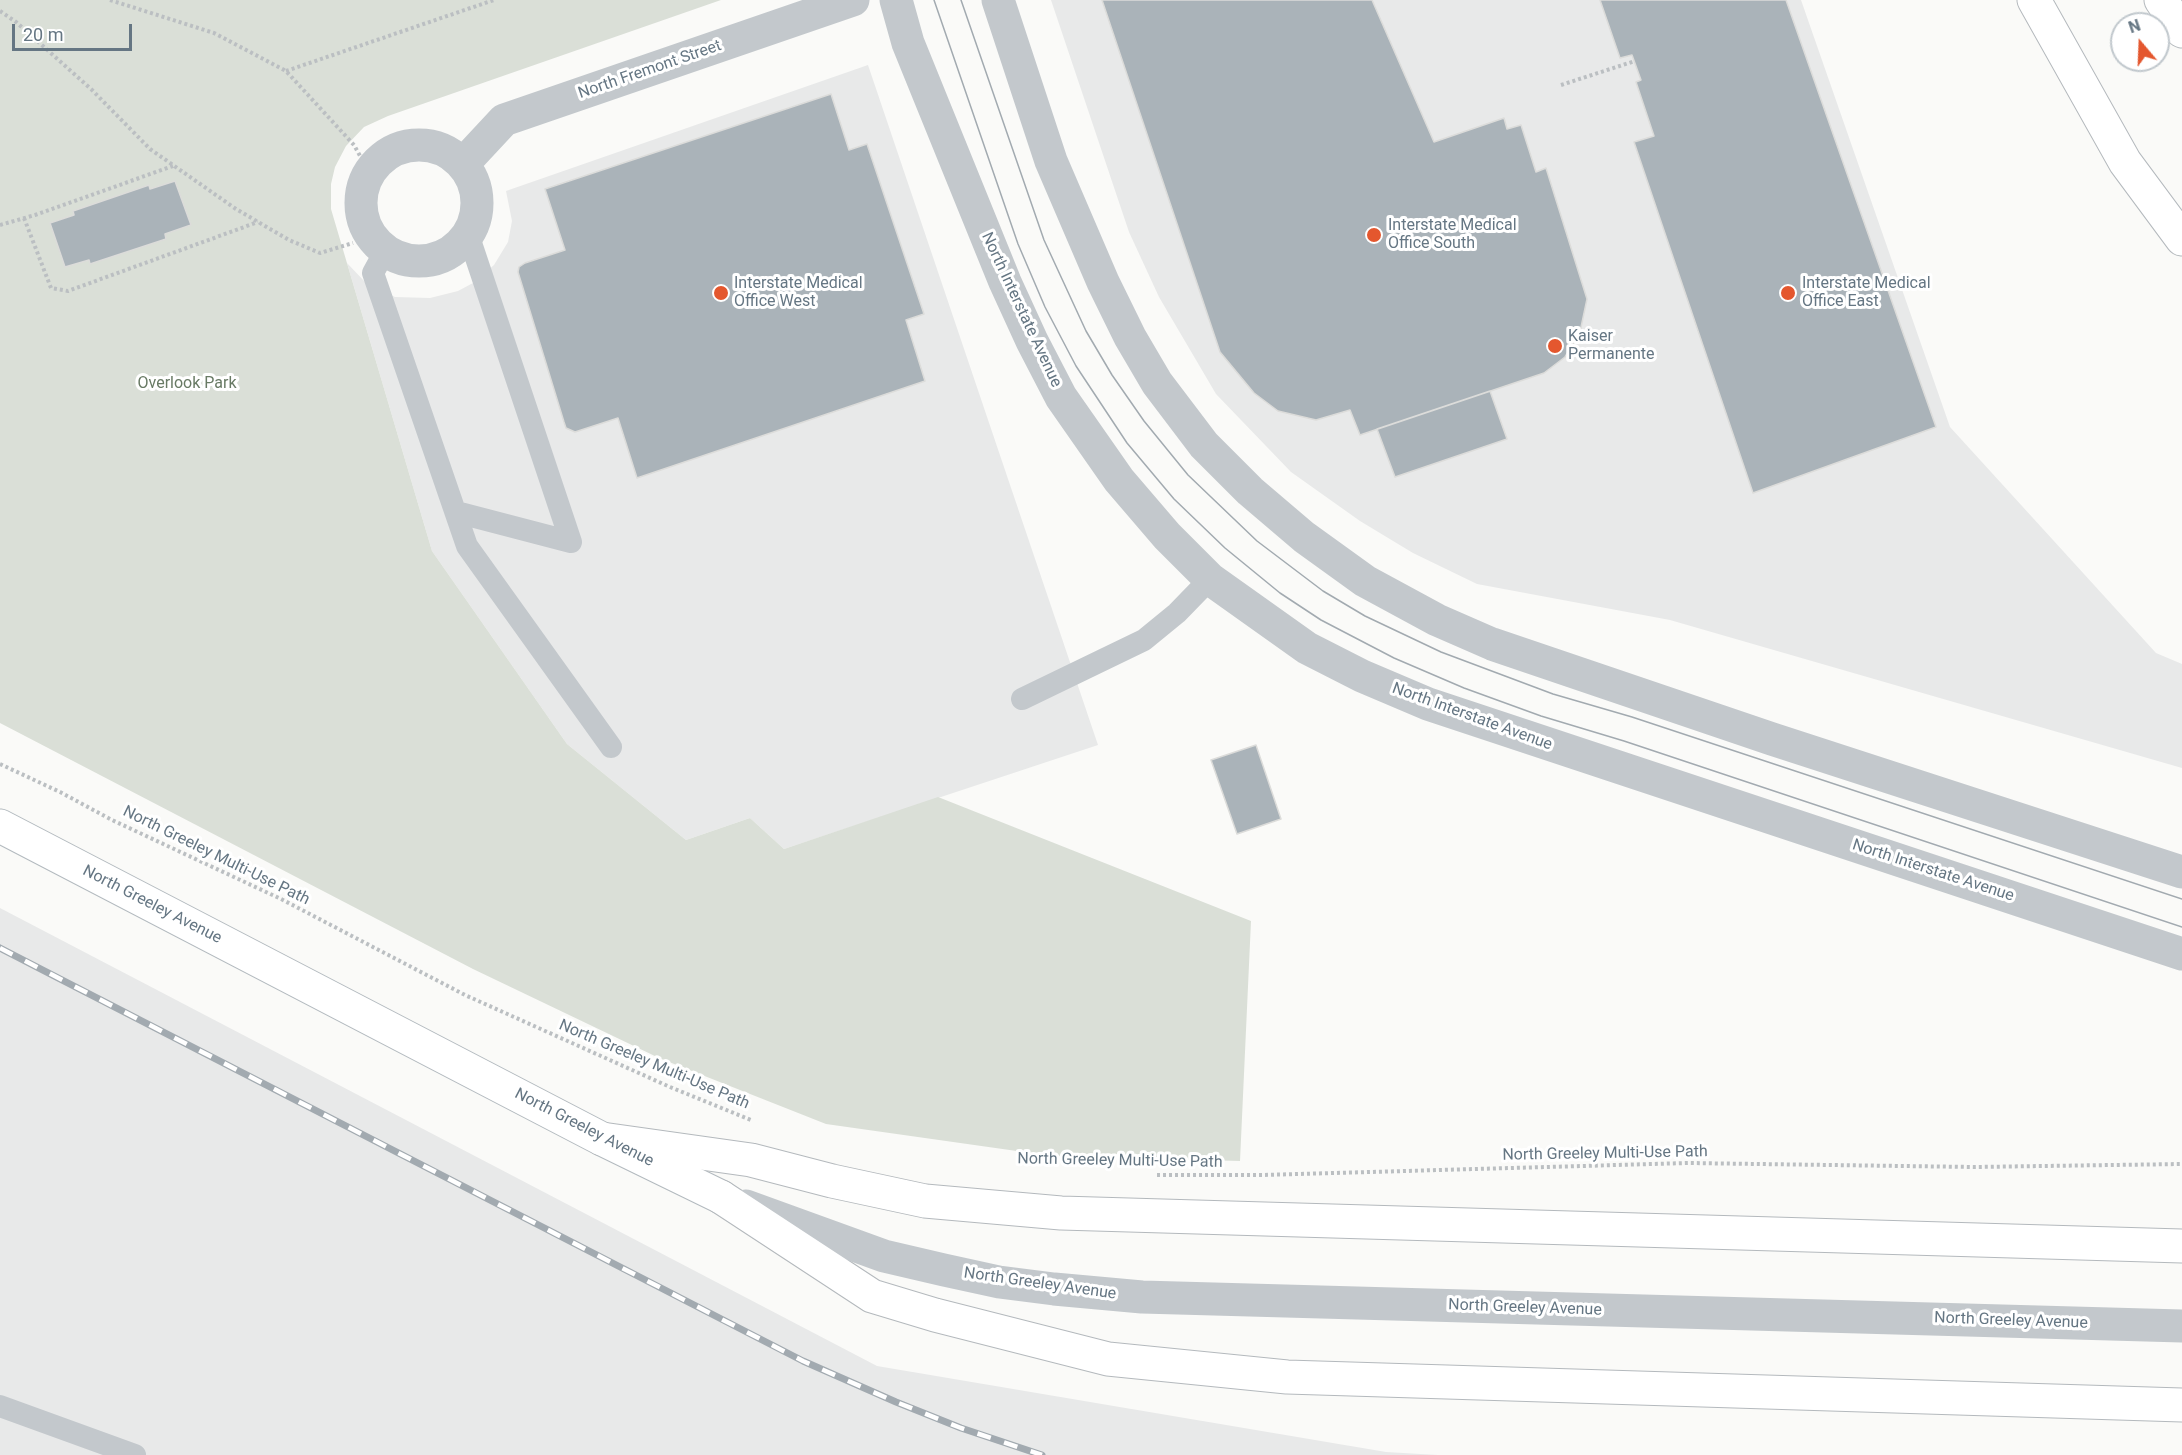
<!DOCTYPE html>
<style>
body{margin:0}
#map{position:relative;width:2182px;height:1455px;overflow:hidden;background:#fafaf8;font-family:Roboto,sans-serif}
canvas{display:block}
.north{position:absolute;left:2110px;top:12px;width:60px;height:60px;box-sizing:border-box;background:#fff;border:2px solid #c1c8cd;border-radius:50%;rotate:341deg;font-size:16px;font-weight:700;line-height:24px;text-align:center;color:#657683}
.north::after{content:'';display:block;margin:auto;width:21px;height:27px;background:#e4572e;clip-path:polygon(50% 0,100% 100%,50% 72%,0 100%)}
.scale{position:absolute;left:12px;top:24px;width:120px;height:27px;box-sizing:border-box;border:3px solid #657683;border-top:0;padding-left:8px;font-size:18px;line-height:21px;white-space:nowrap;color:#657683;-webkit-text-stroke:4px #fff;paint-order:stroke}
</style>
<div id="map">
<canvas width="2182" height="1455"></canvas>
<div class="north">N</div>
<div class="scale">20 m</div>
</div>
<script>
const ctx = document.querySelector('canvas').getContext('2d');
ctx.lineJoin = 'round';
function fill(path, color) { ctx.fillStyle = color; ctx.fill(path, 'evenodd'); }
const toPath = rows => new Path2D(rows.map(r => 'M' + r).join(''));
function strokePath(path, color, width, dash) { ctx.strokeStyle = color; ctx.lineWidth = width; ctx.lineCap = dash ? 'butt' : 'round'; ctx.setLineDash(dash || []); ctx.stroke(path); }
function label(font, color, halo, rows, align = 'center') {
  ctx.font = font + ' Roboto,sans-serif'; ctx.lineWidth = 6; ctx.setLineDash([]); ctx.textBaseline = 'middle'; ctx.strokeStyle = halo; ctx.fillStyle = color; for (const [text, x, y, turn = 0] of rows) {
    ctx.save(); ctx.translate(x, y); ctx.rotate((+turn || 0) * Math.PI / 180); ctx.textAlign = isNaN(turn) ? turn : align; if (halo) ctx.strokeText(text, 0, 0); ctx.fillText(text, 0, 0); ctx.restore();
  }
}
fill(toPath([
 [1051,0,1801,0,1950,427,2156,653,2182,664,2182,768,1670,620,1477,584,1413,553,1360,521,1291,472,1216,394,1159,297,1129,232],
 [868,65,1098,745,784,849,750,818,686,840,567,744,432,551,347,263,366,283,395,297,430,298,458,291,473,283,494,265,508,242,512,221,506,191],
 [0,908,877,1366,1386,1452,1438,1455,0,1455]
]), '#e8e9e9');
fill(toPath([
 [0,0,721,0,388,116,364,127,346,146,335,167,331,184,331,209,432,551,567,744,686,840,750,818,784,849,938,797,1251,921,1240,1161,1052,1156,826,1124,659,1058,473,969,0,723]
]), '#dadfd7');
const building = toPath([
 [1102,0,1372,0,1434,142,1504,118,1507,129,1521,125,1536,172,1546,168,1587,299,1580,332,1565,357,1544,373,1360,435,1350,410,1316,420,1278,411,1254,393,1220,352,1102,0],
 [1600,0,1786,0,1936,427,1753,493,1634,142,1654,136,1636,82,1641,80,1632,55,1620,58,1600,0],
 [831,94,849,150,867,144,924,314,906,320,925,381,637,478,618,418,575,432,566,428,564,422,518,272,519,267,525,263,565,250,545,189,831,94],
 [175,181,191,225,165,234,166,239,90,264,89,260,65,267,50,223,74,215,73,211,149,185,150,189,175,181],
 [1490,391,1507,439,1395,477,1377,429,1490,391],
 [1256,745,1281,819,1237,834,1211,760,1256,745]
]);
fill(building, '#aab3b9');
strokePath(building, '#dcdcda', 1.5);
const secondary = toPath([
 [0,826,602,1139,721,1197]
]);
const motorway = toPath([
 [2034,0,2125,162,2182,239],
 [2161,0,2182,31],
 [602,1139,751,1160,832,1181,925,1201,1061,1213,2182,1246],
 [721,1197,872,1296,935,1315,1108,1359,1287,1377,2182,1405]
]);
strokePath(secondary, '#b3babf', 35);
strokePath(motorway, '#b4b9bd', 35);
strokePath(toPath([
 [110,0,214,33,286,71,354,145,369,172],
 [0,11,16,22,92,90,150,149,236,209,289,240,320,253,353,243],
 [286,71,494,0],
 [1561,85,1635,61],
 [24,218,51,288,68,291,258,222],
 [0,225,35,215,173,166],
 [0,764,60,792,112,820,281,899,465,995,670,1087,751,1120],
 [1157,1175,1263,1175,1688,1163,1974,1167,2182,1164]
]), '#bbbfc2', 4, [3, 3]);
strokePath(toPath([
 [468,234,571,542],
 [385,251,373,273,467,546,611,747],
 [456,512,571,542],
 [1022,699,1144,640,1177,613,1210,579],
 [0,1406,135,1455]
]), '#c3c8cc', 22);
strokePath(toPath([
 '361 203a58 58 0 1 1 116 0a58 58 0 1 1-116 0Z',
 [463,164,504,120,853,0]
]), '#c3c8cc', 33);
strokePath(toPath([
 [896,0,908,43,1005,282,1032,341,1061,397,1119,480,1167,536,1210,579,1307,648,1362,676,1428,704,2182,954],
 [998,0,1051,161,1103,282,1130,337,1157,383,1204,445,1250,491,1304,537,1365,581,1437,620,1492,644,1772,739,2182,872],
 [746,1206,884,1256,944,1270,999,1282,1054,1289,1142,1297,2182,1326]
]), '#c3c8cc', 33);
strokePath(secondary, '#fff', 33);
strokePath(motorway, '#fff', 33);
strokePath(toPath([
 [934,0,1018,244,1045,307,1076,366,1127,443,1174,499,1225,548,1280,593,1321,620,1394,658,1464,688,1541,716,1624,741,2182,927],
 [961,0,1044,240,1086,331,1112,375,1144,421,1188,475,1257,541,1323,591,1365,616,1441,652,1553,694,1632,717,2182,899]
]), '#a2aab0', 1.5);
const rail = toPath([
 [0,948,803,1361,896,1402,961,1428,1042,1455]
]);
strokePath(rail, '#a2aab0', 7);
strokePath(rail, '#fff', 4.5, [14]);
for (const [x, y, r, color] of [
 [1374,235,8,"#e4572e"],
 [721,293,8,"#e4572e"],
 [1788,293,8,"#e4572e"],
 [1555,346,8,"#e4572e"]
]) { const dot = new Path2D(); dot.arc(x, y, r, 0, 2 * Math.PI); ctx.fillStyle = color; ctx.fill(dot); strokePath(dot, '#fff', 2); }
label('16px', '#657683', '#fff', [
 ["North Fremont Street",650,70,-19],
 ["North Interstate Avenue",1021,310,65],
 ["North Interstate Avenue",1472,717,20],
 ["North Greeley Multi-Use Path",216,856,26],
 ["North Interstate Avenue",1933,871,18],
 ["North Greeley Avenue",152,905,27],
 ["North Greeley Multi-Use Path",654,1065,23],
 ["North Greeley Avenue",584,1128,27],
 ["North Greeley Multi-Use Path",1605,1154,-1],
 ["North Greeley Multi-Use Path",1120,1161,1],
 ["North Greeley Avenue",1040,1284,8],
 ["North Greeley Avenue",1525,1308,2],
 ["North Greeley Avenue",2011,1321,2]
]);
label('16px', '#657683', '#fff', [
 ["Interstate Medical",1388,226],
 ["Office South",1388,244],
 ["Interstate Medical",734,284],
 ["Office West",734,302],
 ["Interstate Medical",1802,284],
 ["Office East",1802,302],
 ["Kaiser",1568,337],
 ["Permanente",1568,355]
], 'left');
label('16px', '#687a64', '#fff', [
 ["Overlook Park",187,384]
]);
</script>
